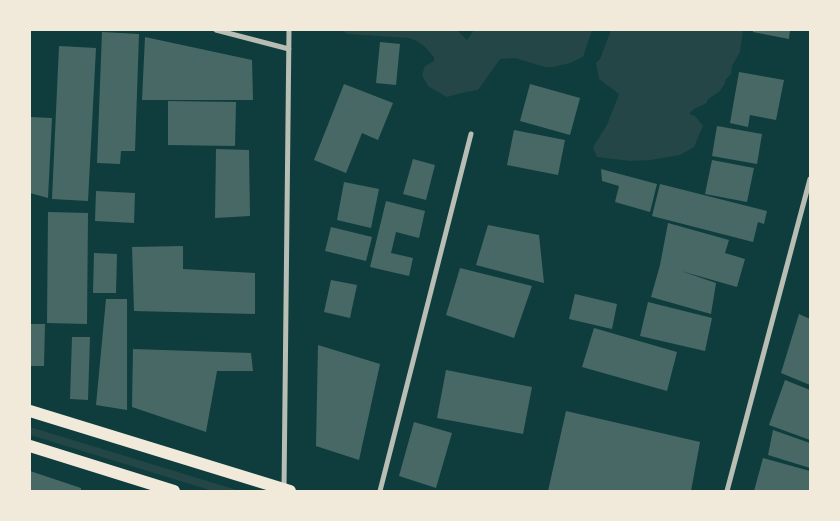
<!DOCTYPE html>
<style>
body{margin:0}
#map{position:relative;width:840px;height:521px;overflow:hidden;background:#0f3d3e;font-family:"Asap Condensed",sans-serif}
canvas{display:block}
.frame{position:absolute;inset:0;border:31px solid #f1e9da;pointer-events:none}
</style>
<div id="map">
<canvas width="840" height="521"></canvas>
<div class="frame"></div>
</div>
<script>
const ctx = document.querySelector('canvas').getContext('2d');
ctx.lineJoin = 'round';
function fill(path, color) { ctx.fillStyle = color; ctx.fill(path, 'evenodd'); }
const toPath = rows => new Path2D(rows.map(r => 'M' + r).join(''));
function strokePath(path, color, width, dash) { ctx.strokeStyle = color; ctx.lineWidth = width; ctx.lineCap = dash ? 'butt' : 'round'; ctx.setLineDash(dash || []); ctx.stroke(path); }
fill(toPath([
 [341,30,459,30,458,31,467,40,474,30,592,30,583,57,570,63,553,67,545,67,515,58,500,59,478,90,466,92,447,97,428,86,422,75,425,66,434,61,434,57,424,46,417,41,409,38,348,34],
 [611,30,743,30,740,52,732,66,731,74,725,80,725,83,720,91,707,100,707,103,694,109,689,114,695,116,703,126,694,147,680,155,650,160,631,161,597,157,593,147,607,125,619,94,599,79,596,63,600,59],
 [30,427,240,491,213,491,30,435]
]), '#244646');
fill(toPath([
 [753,30,790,30,789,39,753,32],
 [102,32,139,34,135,151,121,151,120,164,97,163],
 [145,37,252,60,253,100,142,100],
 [380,42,400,44,396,85,376,83],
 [59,46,96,48,88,201,52,199],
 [739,72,784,80,776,120,750,115,748,127,730,123],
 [344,84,393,103,378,140,362,133,346,173,314,160],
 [530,84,580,98,570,135,520,121],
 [168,101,236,102,235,146,168,145],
 [30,117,52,118,48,198,30,193],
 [717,126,762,134,757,164,712,156],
 [514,130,565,140,558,175,507,165],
 [216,149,249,150,250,216,215,218],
 [413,159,435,165,426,200,403,194],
 [712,160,754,168,747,202,705,194],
 [601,169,657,184,650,212,615,202,619,186,602,181],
 [344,182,379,189,371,228,337,220],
 [660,184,767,211,764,224,758,222,753,242,652,216],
 [96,191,135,193,134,223,95,221],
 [386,201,425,211,419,238,396,232,391,253,413,258,409,276,370,267],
 [48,212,88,213,87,324,47,323],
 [668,223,729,240,725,253,745,259,737,287,681,271,716,283,711,314,651,297,660,265],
 [488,225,539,235,544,283,476,265],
 [331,227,372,237,366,261,325,251],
 [183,246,183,269,255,273,255,314,134,311,132,247],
 [94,253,117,254,116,293,93,293],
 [460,268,532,286,514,338,446,315],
 [331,280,357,285,350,318,324,312],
 [575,294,617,304,612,329,569,319],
 [106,299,127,299,127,410,96,405],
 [648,302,712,318,705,351,640,336],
 [799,314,810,319,810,385,781,373],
 [30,324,45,324,44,366,30,366],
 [594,328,677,352,667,391,582,367],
 [72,337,90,337,88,400,70,399],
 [318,345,380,364,359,460,316,446],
 [133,349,251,353,253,371,217,371,206,432,132,407],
 [446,370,532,387,523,434,437,418],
 [785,380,810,390,810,440,769,425],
 [566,411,700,442,691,491,548,491],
 [414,422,452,433,436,488,399,476],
 [773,430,810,443,810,468,768,455],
 [763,458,810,471,810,491,754,491],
 [30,471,81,488,81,491,30,491]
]), '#486865');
strokePath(toPath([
 [216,30,289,49],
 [284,489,289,30],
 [380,491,471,134],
 [727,491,810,179]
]), '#b8beb3', 5);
strokePath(toPath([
 [30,411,290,491],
 [30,446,174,491]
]), '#f1e9da', 12);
</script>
